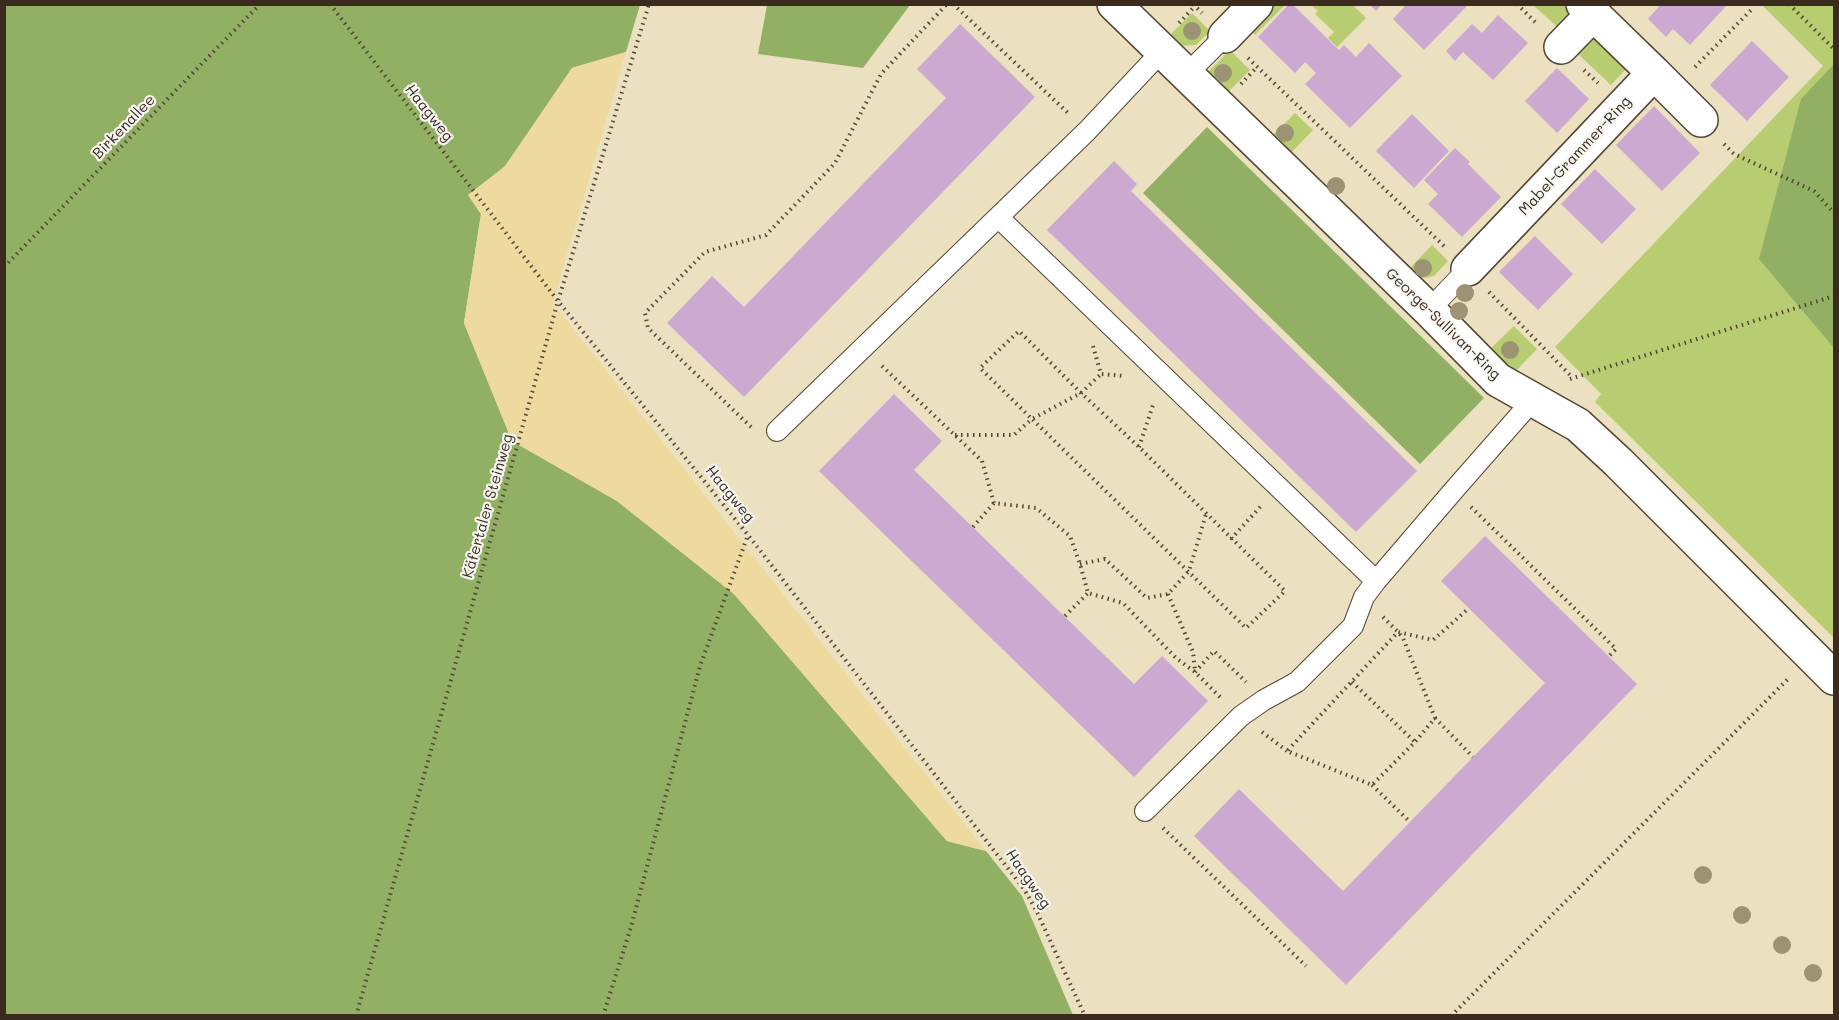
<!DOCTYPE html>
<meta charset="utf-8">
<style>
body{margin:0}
#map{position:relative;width:1839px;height:1020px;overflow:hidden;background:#ebe1c1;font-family:Mali,sans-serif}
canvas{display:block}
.frame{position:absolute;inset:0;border:6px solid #3b2a1e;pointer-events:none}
</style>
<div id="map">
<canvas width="1839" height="1020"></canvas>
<div class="frame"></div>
</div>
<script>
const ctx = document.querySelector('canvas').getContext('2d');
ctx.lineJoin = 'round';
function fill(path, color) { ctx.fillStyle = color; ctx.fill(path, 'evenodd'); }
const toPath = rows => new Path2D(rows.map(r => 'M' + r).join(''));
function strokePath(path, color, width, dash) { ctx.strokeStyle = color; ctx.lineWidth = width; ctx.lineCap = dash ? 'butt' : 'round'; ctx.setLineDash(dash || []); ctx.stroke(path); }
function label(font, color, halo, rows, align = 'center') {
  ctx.font = font + ' Mali,sans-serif'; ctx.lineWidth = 4.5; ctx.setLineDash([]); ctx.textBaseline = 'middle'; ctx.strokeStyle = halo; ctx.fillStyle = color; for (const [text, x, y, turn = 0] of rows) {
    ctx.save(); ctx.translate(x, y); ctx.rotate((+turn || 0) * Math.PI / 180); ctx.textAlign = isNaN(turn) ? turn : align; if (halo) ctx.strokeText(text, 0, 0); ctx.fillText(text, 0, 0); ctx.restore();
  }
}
fill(toPath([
 [1272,5,1285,5,1255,35,1249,28],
 [1311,5,1353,5,1366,18,1337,47,1328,38,1334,32,1315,14,1318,11],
 [1533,5,1571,5,1581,13,1563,32],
 [1762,5,1834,5,1834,638,1595,402,1601,394,1555,347,1823,66],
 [1192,13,1210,31,1196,45,1180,46,1169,36],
 [1595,33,1629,66,1611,85,1577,53],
 [1230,50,1250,70,1227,93,1207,73],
 [1295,113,1313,130,1290,154,1272,136],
 [1432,245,1448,261,1434,276,1425,278,1416,278,1408,270],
 [1514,326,1537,349,1513,374,1489,350]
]), '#b8cd71');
fill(toPath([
 [5,5,640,5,626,52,572,68,505,167,468,195,481,214,464,323,512,441,617,501,734,594,947,841,986,851,1022,896,1073,1015,5,1016],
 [767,5,767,4,910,5,863,68,758,54],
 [1834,64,1834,348,1759,259,1801,99],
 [1207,127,1484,398,1420,464,1143,193]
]), '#92b063');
fill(toPath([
 [626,52,553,303,986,851,947,841,734,594,617,501,512,441,464,323,481,214,468,195,505,166,572,68]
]), '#eeda9e');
fill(toPath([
 [1289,4,1292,4,1339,50,1344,45,1356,57,1369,43,1402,76,1350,128,1305,84,1316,73,1305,62,1295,73,1258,37],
 [1369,4,1382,4,1376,11],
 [1407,4,1466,4,1467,6,1424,50,1393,19],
 [1661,4,1728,4,1690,45,1673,29,1666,37,1648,19],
 [1498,15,1528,43,1493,80,1463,52,1455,61,1446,51,1472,24,1482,33],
 [960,24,1035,97,744,397,667,323,712,276,744,307,946,98,917,69],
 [1752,41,1789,77,1747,121,1710,85],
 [1557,68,1589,99,1557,133,1525,101],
 [1654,106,1700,153,1662,191,1616,145],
 [1412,114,1449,151,1414,188,1376,151],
 [1455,148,1470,162,1468,164,1501,197,1462,237,1428,204,1438,194,1424,180],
 [1114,161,1137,184,1131,191,1417,471,1356,532,1047,230],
 [1595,169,1636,209,1602,244,1561,204],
 [1535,236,1573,274,1538,310,1499,272],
 [894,394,942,441,914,470,1134,684,1162,656,1208,701,1134,777,819,471],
 [1485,536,1637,684,1346,985,1194,836,1239,789,1343,891,1545,683,1441,581]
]), '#cba9d0');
const service = toPath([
 [1187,74,1225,36],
 [998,217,1376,581],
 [1429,310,1468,269],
 [777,431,1087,131,1162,51],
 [1145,811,1241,716,1264,700,1297,682,1353,626,1364,597,1376,581,1454,490,1533,400]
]);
const minor = toPath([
 [1114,4,1429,310,1498,380,1578,425,1618,462,1834,678],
 [1225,36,1256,4],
 [1561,47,1593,14],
 [1654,73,1701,120],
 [1468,269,1654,73,1583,4]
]);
strokePath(service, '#554536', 22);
strokePath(minor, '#554536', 36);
strokePath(toPath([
 [330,4,558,301,748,535,1024,889,1036,910,1085,1016],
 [953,4,1068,113],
 [1193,4,1202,13],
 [1517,4,1538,25],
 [1789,4,1834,49],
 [1179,23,1195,6],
 [1248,58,1444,246],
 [1695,67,1752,9],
 [1584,70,1598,83],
 [1241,84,1257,67],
 [1724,144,1734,154,1814,191,1834,213],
 [4,267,260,4],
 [1489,292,1572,377],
 [1093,346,1101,374,1124,376],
 [882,366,982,461,994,503,1036,508,1070,536,1080,564,1088,593,1123,603,1176,658,1195,672,1221,698],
 [1570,379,1834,296],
 [751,427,648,328,645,313,705,252,766,235,835,163,881,74,947,4],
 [955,435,1014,435,1032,419,1246,628,1285,591,1139,447,1081,393,1019,331,980,368,1032,419,1081,393,1101,374],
 [1139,447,1154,402],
 [1471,507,1616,649,1609,656],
 [973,527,994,503],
 [1231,539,1261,506],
 [1080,564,1105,559,1147,598,1168,594,1189,571,1206,514],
 [1168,594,1193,652,1195,671],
 [1065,616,1088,593],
 [1383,617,1398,632,1403,638,1435,718,1415,742,1372,785,1287,751,1398,632,1433,640,1469,608],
 [1195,672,1214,651,1246,682],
 [1352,682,1415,742],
 [1435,718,1473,757],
 [1262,732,1287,751],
 [1372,785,1410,822],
 [1163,828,1306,966],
 [356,1016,558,301,649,4],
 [603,1016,631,927,700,666,748,535],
 [1451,1016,1789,678]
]), '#554536', 4, [1.5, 4.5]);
strokePath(service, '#fff', 20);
strokePath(minor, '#fff', 33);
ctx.fillStyle = '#9b9373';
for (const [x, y] of [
 [1192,31],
 [1223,73],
 [1285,133],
 [1336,186],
 [1423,268],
 [1465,293],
 [1459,311],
 [1510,350],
 [1703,875],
 [1742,915],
 [1782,945],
 [1813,973]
]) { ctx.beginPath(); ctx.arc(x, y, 9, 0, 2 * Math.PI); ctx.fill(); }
label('15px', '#3b2a1e', '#f6f6f2', [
 ["Haagweg",429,113,52],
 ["Birkenallee",124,127,-46],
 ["Mabel-Grammer-Ring",1575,156,-47],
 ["George-Sullivan-Ring",1443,324,44],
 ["Haagweg",730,494,51],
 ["Käfertaler Steinweg",488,506,-74],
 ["Haagweg",1028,879,56]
]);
</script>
